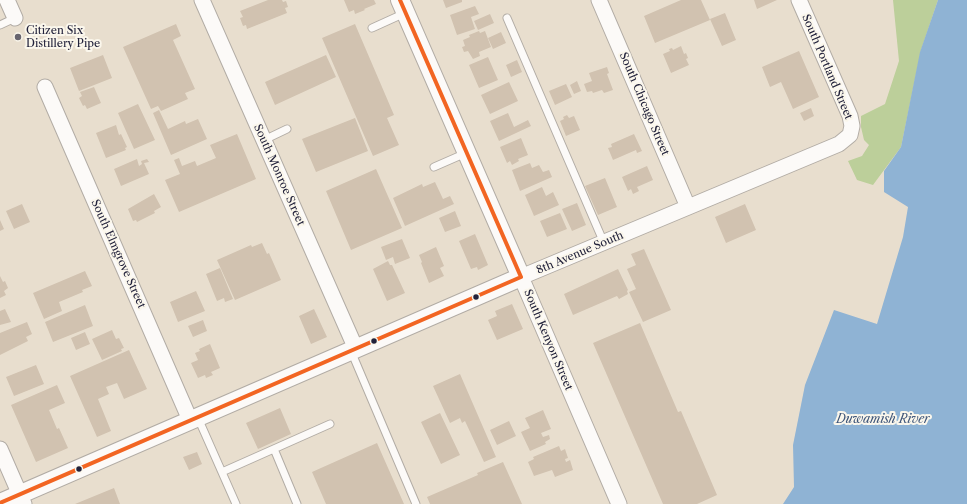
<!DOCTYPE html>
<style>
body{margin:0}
canvas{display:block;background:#e8dece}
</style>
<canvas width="967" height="504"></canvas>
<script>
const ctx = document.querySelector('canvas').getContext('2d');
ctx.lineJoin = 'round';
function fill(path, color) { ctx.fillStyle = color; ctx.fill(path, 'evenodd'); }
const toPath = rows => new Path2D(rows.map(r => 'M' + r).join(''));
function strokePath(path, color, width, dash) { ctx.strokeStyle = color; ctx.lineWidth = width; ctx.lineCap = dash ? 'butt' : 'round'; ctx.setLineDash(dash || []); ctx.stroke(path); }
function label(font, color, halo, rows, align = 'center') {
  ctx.font = font + ' "Libre Caslon Text",serif'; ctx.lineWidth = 4; ctx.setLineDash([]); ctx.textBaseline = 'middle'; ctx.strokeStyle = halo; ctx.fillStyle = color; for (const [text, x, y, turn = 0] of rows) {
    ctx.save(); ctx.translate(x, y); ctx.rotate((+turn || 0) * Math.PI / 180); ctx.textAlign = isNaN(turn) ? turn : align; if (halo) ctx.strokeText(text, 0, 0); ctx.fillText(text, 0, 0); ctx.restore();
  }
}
fill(toPath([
 [893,0,938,0,921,50,901,147,873,185,857,180,848,161,862,156,869,145,864,140,861,127,861,116,885,104,899,61]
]), '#bccf9a');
fill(toPath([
 [938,0,967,0,967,504,783,504,794,487,793,445,805,385,834,310,877,324,903,237,908,207,884,192,884,171,901,147,920,52]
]), '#8fb3d4');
fill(toPath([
 [268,0,282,0,283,2,286,1,288,7,285,8,287,13,247,29,246,25,243,26,240,18,243,17,240,11],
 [344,0,374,0,376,4,364,9,365,10,355,14,354,10,349,12],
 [443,0,462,0,462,2,446,8],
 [681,0,701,0,710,20,655,43,644,16],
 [754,0,777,0,757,9],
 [475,6,479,14,471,17,475,29,457,35,450,15],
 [725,13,736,40,722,46,710,19],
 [490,14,494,23,478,30,474,21],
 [176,24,181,36,173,40,195,89,185,93,188,99,161,111,158,106,151,109,123,47],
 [355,24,394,115,387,118,399,145,373,156,322,38],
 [479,31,480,33,485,31,491,47,479,52,480,56,473,59,468,51,464,52,462,47,465,46,463,40,470,37,469,35],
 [501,32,506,43,493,49,488,38],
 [681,46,684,54,686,53,688,58,686,59,689,65,671,73,663,54,670,51,669,49,672,48,673,50],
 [799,51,819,97,793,109,781,82,770,87,762,67],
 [103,55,112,78,79,91,70,68],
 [326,55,336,77,275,105,265,82],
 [488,57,498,80,479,88,469,65],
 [517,60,522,72,511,77,506,65],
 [607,67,609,73,607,74,613,90,604,93,602,90,593,93,592,91,587,92,584,84,592,81,589,73],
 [577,81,581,91,574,94,570,85],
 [509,82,518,101,490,114,481,95],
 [566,84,572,97,555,105,549,91],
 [94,87,101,103,87,109,85,105,83,106,79,98,82,96,80,92],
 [138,104,155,140,134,149,118,113],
 [811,108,814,116,804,121,800,113],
 [159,110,168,129,185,121,186,124,198,119,207,139,171,155,153,113],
 [508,113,514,127,528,120,531,126,499,141,490,121],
 [567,115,569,118,574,116,580,130,566,136,560,121,564,119,563,117],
 [355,118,368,151,316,172,302,139],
 [116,125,119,135,121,134,127,147,125,148,126,150,106,158,96,133],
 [237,134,256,179,179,212,165,180,180,174,174,160,179,158,182,166,195,161,197,166,216,158,210,145],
 [634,134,642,151,637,153,636,150,613,160,608,148,612,147,611,144],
 [521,138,528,155,518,159,519,161,512,165,510,161,507,163,500,147],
 [137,159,139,166,142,164,141,161,147,159,149,162,144,163,149,174,121,186,114,169],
 [530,163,532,168,539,165,543,172,549,170,552,177,520,191,512,170],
 [647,166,653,180,637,187,639,191,633,194,631,189,628,191,622,177],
 [376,169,402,228,351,250,326,191],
 [605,178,617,207,598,215,585,186],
 [435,182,443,199,450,196,454,204,405,226,393,198,422,184,423,187],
 [542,187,546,196,553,192,559,205,534,216,525,195],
 [154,194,161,207,154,211,155,213,137,222,136,220,133,221,128,209],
 [577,203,586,225,572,231,562,209],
 [22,204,30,222,14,229,6,211],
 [745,204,756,230,726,243,715,217],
 [455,211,461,226,445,232,439,218],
 [560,213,567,229,547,237,540,221],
 [0,220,4,229,0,231],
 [475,234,488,265,478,270,477,267,471,269,459,241],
 [402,239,410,258,395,264,393,257,386,260,381,247],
 [262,243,267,254,269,253,281,280,235,300,217,260,251,245,252,247],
 [436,247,444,266,440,268,444,276,429,283,421,263,422,262,419,255],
 [644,249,671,310,643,322,629,292,636,289,627,269,636,265,631,254],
 [388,261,390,265,392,265,405,293,387,301,373,269],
 [220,268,233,299,225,302,224,298,217,301,206,274],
 [618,269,628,290,627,291,628,294,619,299,617,296,573,315,564,294],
 [85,271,92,286,82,290,83,292,59,302,62,311,44,319,33,293],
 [0,276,3,282,5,281,8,288,4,291,6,295,0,298],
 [196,291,205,311,178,322,170,302],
 [512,304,523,329,497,340,488,320,497,316,495,311],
 [85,305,93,326,53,342,45,322],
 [5,309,11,322,0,325,0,311],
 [314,309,327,337,311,344,299,316],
 [203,320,207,331,193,337,188,326],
 [27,322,32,334,26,337,28,341,0,355,0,333],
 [640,323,678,412,681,411,717,495,697,504,663,504,593,343],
 [112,330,116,339,119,338,124,348,121,349,122,351,102,360,92,339],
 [85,332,90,344,76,350,71,338],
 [210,344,220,368,211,372,213,375,206,378,205,375,198,378,191,363,198,360,195,353,200,351,199,349],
 [129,350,147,389,124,399,117,383,106,387,109,394,98,399,111,431,97,437,70,376],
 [36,365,44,384,14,396,6,377],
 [460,374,496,457,484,462,465,421,462,423,460,418,450,423,433,386],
 [57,385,65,403,49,410,57,429,59,428,68,448,36,462,11,405],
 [280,408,291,434,258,449,246,423],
 [543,410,551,429,541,433,543,437,549,435,550,439,545,442,546,444,530,451,521,432,530,428,525,418],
 [440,413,460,455,441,464,421,422],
 [509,421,516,436,497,445,490,430],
 [377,443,404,504,326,504,312,472],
 [559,446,561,451,565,449,568,458,565,459,566,462,570,460,573,470,555,477,552,470,534,476,528,462,534,459,533,457],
 [197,452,202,464,189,470,183,457],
 [503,462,522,504,430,504,427,497,478,475,477,473],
 [114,488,120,504,75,504]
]), '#d1c2b0');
const service = toPath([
 [507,18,604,243],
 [0,25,15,18],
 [372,28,405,13],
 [264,140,287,129],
 [434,167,466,153],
 [351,351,416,504],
 [198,418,236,504],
 [274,449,297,504],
 [222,472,330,424]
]);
const minor = toPath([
 [7,0,15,18],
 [202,0,356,349],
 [599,0,688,207],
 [45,87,190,420],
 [0,449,24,504],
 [619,504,521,277,839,144,850,135,852,126,850,116,799,0]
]);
const tertiary = toPath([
 [0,503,521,277,400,0]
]);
strokePath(service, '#b2aca5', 9);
strokePath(minor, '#b2aca5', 17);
strokePath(tertiary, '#b2aca5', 20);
strokePath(service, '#fcfaf8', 7);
strokePath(minor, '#fcfaf8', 15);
strokePath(tertiary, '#fcfaf8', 18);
strokePath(toPath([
 [400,0,521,277],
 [0,503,521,277]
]), '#f26522', 4);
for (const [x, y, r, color] of [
 [18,37,4,"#67646e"],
 [476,297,3.5,"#22223b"],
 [374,341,3.5,"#22223b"],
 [79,469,3.5,"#22223b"]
]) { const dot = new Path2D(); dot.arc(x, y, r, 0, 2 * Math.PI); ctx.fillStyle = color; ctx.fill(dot); strokePath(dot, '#fbf7ec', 1.5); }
label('11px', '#22223b', '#fbf7ec', [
 ["Citizen Six",26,31],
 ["Distillery Pipe",26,44]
], 'left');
label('11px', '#22223b', '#fbf7ec', [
 ["South Portland Street",827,67,67],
 ["South Chicago Street",644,104,67],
 ["South Monroe Street",279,175,66],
 ["8th Avenue South",580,253,-23],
 ["South Elmgrove Street",118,254,66],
 ["South Kenyon Street",548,340,67]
]);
label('italic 12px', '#3e5579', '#fbf7ec', [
 ["Duwamish River",883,420]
]);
</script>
